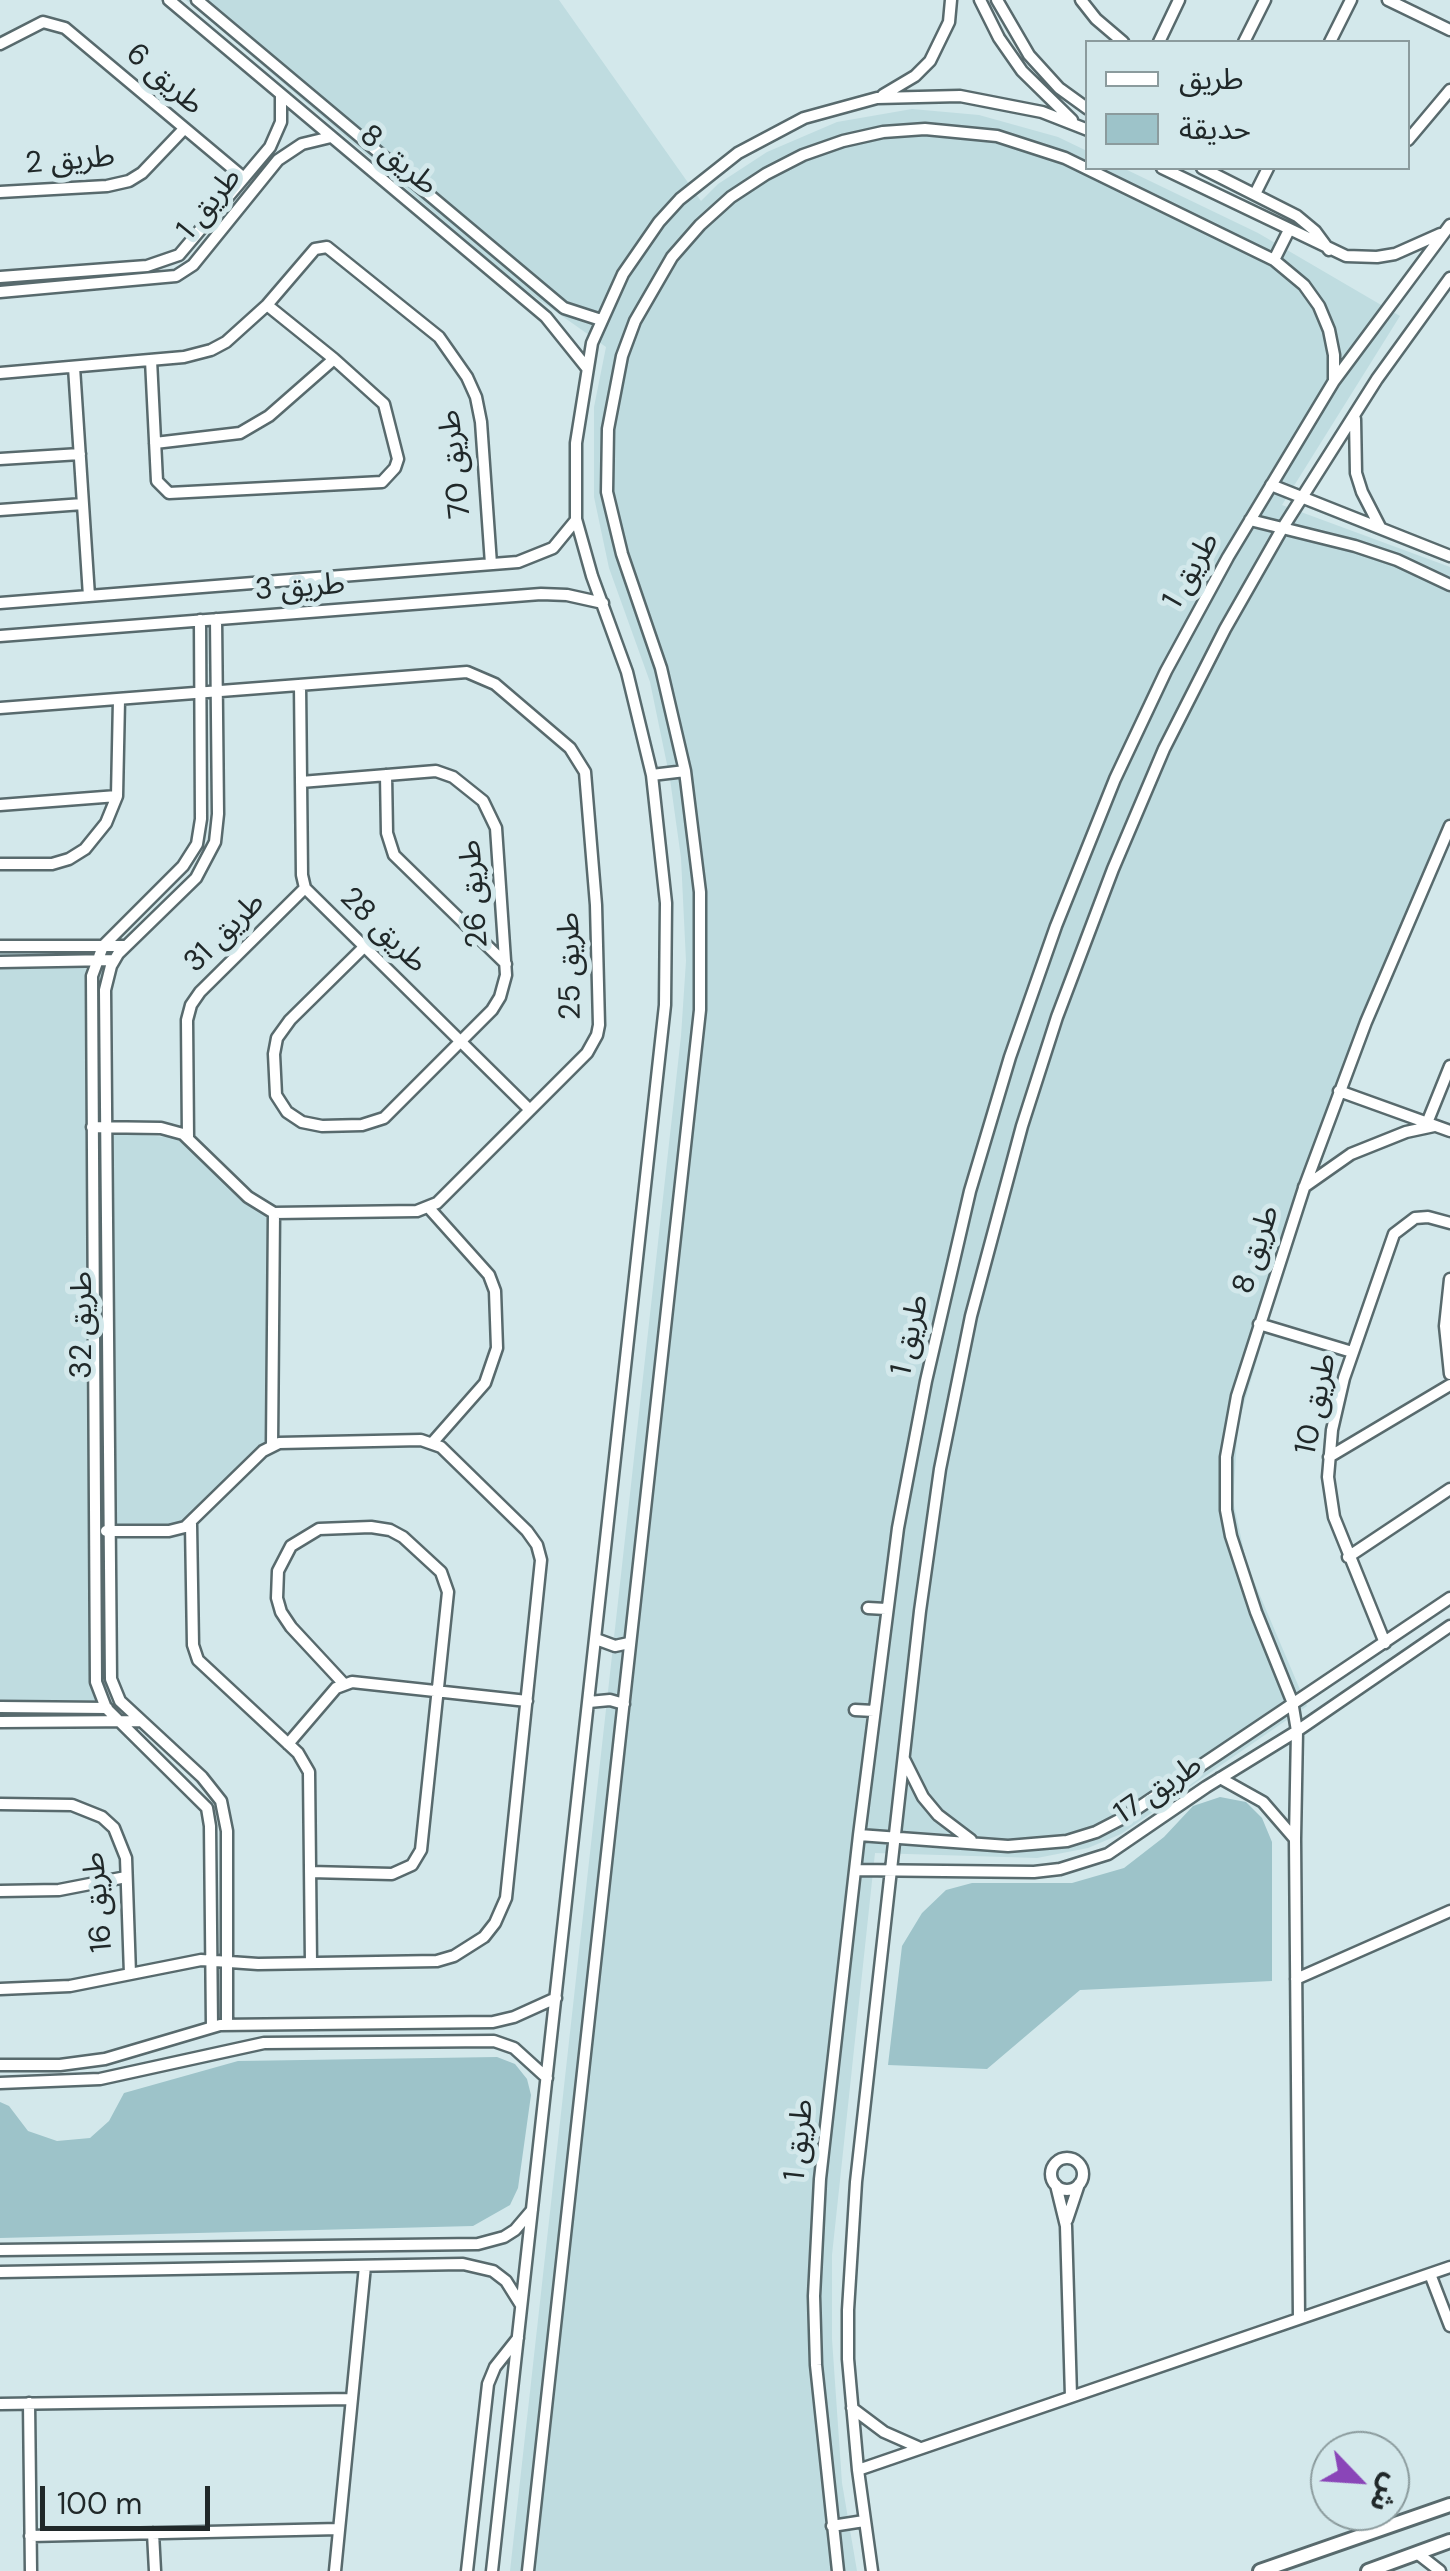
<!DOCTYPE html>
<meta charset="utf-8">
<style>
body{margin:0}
#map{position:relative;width:1450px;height:2571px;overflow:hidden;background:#d3e8eb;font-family:"DM Sans","Noto Sans Arabic",sans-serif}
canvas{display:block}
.legend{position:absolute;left:1085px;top:40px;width:325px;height:130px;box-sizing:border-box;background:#d3e8eb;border:2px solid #8b9b9d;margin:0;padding:12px 18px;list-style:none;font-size:30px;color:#202829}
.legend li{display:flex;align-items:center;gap:20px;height:50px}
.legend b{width:50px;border:2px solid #8b9b9d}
.north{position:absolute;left:1310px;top:2431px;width:100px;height:100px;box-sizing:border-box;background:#d3e8eb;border:2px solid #8b9b9d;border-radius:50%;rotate:115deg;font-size:28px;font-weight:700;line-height:40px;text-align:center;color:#202829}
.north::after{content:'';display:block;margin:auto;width:35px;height:45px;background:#8a45b8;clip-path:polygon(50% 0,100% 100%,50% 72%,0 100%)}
.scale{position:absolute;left:40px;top:2486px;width:170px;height:45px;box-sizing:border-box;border:5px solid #202829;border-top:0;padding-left:12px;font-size:30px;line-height:35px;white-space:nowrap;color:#202829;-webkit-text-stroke:8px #d3e8eb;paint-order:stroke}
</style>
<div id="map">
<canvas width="1450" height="2571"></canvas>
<ul class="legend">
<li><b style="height:12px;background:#fff"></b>طريق</li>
<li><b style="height:28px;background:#9dc3c9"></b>حديقة</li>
</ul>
<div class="north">ش</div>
<div class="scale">100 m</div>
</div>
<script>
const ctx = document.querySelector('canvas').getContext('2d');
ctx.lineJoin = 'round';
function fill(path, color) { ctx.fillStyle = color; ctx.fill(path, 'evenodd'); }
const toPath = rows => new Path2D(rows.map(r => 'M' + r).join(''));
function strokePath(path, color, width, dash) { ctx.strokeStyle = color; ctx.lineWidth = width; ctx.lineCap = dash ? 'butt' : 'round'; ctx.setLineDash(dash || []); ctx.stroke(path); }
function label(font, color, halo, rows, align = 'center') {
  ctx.font = font + ' "DM Sans","Noto Sans Arabic",sans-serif'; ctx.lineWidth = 10; ctx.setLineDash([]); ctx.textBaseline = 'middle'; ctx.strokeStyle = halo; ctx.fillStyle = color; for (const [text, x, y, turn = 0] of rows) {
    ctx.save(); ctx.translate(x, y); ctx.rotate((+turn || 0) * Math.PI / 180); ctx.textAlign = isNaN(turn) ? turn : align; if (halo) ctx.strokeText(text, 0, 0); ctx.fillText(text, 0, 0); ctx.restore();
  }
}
fill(toPath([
 [186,0,559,0,701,201,718,184,767,152,837,122,912,109,979,115,1058,137,1087,151,1088,168,1123,168,1258,233,1400,316,1282,505,1450,567,1450,844,1373,1020,1287,1258,1238,1424,1233,1501,1247,1565,1307,1706,1121,1834,1088,1848,1037,1858,875,1853,832,2255,832,2339,842,2483,857,2571,510,2571,681,1036,686,961,681,858,670,779,650,682,609,568,594,497,594,407,606,347,521,287],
 [0,952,107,954,98,992,99,1132,181,1138,191,1144,243,1200,269,1216,265,1444,192,1519,176,1527,102,1528,103,1680,105,1692,120,1714,0,1714]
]), '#bfdce0');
fill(toPath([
 [1220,1797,1246,1802,1262,1818,1272,1842,1272,1981,1080,1990,987,2069,888,2065,902,1946,922,1913,946,1890,972,1883,1072,1883,1124,1868,1164,1837,1193,1806],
 [497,2057,515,2064,527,2079,531,2095,518,2188,510,2205,473,2226,0,2238,0,2102,9,2106,28,2131,57,2141,90,2138,109,2121,124,2093,238,2061]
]), '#9dc3c9');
const minor = toPath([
 [169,0,546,317,587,368],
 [197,0,564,308,601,320],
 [980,0,999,38,1022,71,1072,120],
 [997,0,1029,55,1059,88,1088,109],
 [1081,0,1096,19,1123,42],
 [1388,0,1450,30],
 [1159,42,1179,0],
 [1244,42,1265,0],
 [1330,42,1351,0],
 [0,44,43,22,65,28,244,178],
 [883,95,915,76,930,61,949,22,951,0],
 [1408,140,1450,90],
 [1162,168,1346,256,1377,257,1395,254,1440,234],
 [1202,168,1297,216,1315,231,1329,250],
 [0,192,107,186,129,181,142,173,183,130],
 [1255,194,1268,168],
 [1274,260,1289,230],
 [0,277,147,266,179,255,270,147,281,122,281,95],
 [0,292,176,276,193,265,278,160,302,144,331,137],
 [151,360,157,481,169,493,382,482,395,468,398,459,384,404,334,359,267,305],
 [74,367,89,596],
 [0,373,184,357,211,350,226,342,267,305,315,249,327,247,439,337,467,377,476,397,481,422,491,564],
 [1355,419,1356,473,1362,492,1380,527],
 [155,443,240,433,269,416,334,359],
 [0,459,80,454],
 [1271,485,1450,556],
 [0,510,83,504],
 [1250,520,1355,546,1397,560,1450,585],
 [0,603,518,562,553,548,576,520],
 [216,619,218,814,215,842,196,878,118,954,111,966,105,990,111,1679,120,1701,202,1777,221,1801,227,1831,227,2025],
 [200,620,201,819,197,844,183,866,103,946,92,976,96,1682,106,1708,207,1808,210,1826,212,2027],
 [0,636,541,594,567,595,603,603],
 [300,685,302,875,305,888,530,1110],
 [0,708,467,672,495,684,570,748,585,772,596,905,599,1025,597,1035,587,1053,437,1203,417,1211,274,1213,248,1197,183,1134,161,1128,92,1127],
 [386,775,387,833,394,855,506,964],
 [652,775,685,771],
 [301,782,436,771,453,777,483,801,496,828,506,975,500,997,492,1010,384,1118,362,1125,322,1126,302,1122,287,1112,276,1095,274,1054,277,1038,290,1020,364,947],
 [0,805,117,796],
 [0,864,52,864,69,859,85,849,106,823,117,796,119,700],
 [0,946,124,946],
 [0,962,114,960],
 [1339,1091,1450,1131],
 [1427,1123,1450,1066],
 [188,1138,187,1020,191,1005,200,992,305,888],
 [1304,1187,1351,1154,1406,1132,1434,1126],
 [429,1208,489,1275,495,1291,497,1348,485,1383,433,1442],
 [1450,1279,1445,1326,1450,1374],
 [1259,1324,1352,1352],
 [272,1445,274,1213],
 [1329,1457,1450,1385],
 [191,1524,193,1645,198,1660,298,1753,309,1772,311,1963],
 [1348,1557,1450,1489],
 [868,1608,886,1609],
 [596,1639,615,1646,629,1643],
 [1385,1643,1334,1517,1328,1477,1332,1430,1344,1378,1394,1234,1415,1218,1428,1217,1450,1223],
 [589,1702,610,1700,624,1704],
 [0,1707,107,1708],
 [855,1710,874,1711],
 [0,1722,141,1721],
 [288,1744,336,1688,352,1682,527,1701],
 [904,1759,923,1797,938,1815,971,1840],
 [1220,1778,1263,1802,1295,1839],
 [0,1804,72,1805,102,1817,114,1828,126,1858,130,1974],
 [859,1835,1008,1846,1067,1841,1096,1832,1123,1818,1450,1598],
 [855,1870,1034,1872,1060,1869,1108,1854,1206,1787,1297,1731,1450,1626],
 [310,1872,392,1874,412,1865,421,1850,448,1592,441,1572,403,1537,390,1530,371,1527,319,1529,291,1546,278,1571,277,1598,281,1612,291,1627,344,1684],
 [0,1891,59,1890,126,1877],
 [1296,1979,1450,1911],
 [0,1989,70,1986,201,1960,258,1964,437,1961,454,1956,484,1937,495,1923,506,1898,541,1560,537,1545,527,1531,441,1447,421,1440,279,1443,263,1451,185,1527,169,1531,106,1531],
 [0,2065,60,2065,105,2059,220,2025,493,2022,514,2017,556,1998],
 [0,2083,100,2079,264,2043,494,2041,514,2048,547,2078],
 '1051 2174a16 16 0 1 1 32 0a16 16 0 1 1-32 0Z',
 [1056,2185,1066,2226,1071,2396],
 [1067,2220,1079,2184],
 [0,2250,478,2244,504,2237,515,2230,532,2210],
 [0,2272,463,2264,493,2271,506,2281,521,2305],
 [1430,2274,1450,2326],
 [1299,2318,1295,1839,1297,1731,1292,1701,1256,1612,1231,1536,1226,1510,1226,1457,1237,1396,1304,1188,1366,1022,1450,826],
 [29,2403,31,2571],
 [0,2404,352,2399],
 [852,2408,884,2432,918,2447],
 [858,2470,1450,2267],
 [832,2526,864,2521],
 [153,2533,155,2571],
 [30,2536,339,2529],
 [1417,2553,1440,2571],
 [335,2571,365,2266],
 [467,2571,488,2384,495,2367,518,2338],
 [492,2571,665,1005,666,903,652,775,627,672,592,576,576,519,576,443,592,343,623,274,659,222,680,199,738,153,804,118,877,98,960,96,1042,112,1088,130],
 [528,2571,700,1010,700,892,685,771,661,668,622,554,607,492,608,429,622,356,635,321,672,257,700,225,731,197,766,174,803,155,843,141,883,132,925,129,997,136,1065,158,1274,260,1304,285,1319,306,1329,330,1334,355,1334,381],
 [838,2571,816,2365,814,2296,820,2179,859,1835,898,1528,926,1381,970,1191,1010,1057,1056,926,1115,779,1166,671,1228,557,1334,381,1450,225],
 [872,2571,858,2470,848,2359,848,2310,856,2182,920,1611,940,1469,971,1316,1022,1126,1057,1017,1113,869,1164,749,1225,629,1282,529,1377,379,1450,278]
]);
const tertiary = toPath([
 [1260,2571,1450,2505],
 [1368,2571,1450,2541]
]);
strokePath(minor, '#586a6d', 15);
strokePath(tertiary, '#586a6d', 18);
strokePath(minor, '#fff', 10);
strokePath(tertiary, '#fff', 12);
label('30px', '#202829', '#d3e8eb', [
 ["طريق 6",164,80,41],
 ["طريق 2",70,161,-5],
 ["طريق 8",398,161,40],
 ["طريق 1",210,204,-51],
 ["طريق 70",456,464,-96],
 ["طريق 1",1192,571,-60],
 ["طريق 3",300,588,-4],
 ["طريق 26",475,894,-94],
 ["طريق 28",383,931,44],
 ["طريق 31",225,933,-45],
 ["طريق 25",571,966,-91],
 ["طريق 8",1257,1250,-72],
 ["طريق 32",83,1325,-90],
 ["طريق 1",911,1335,-77],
 ["طريق 10",1317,1404,-78],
 ["طريق 17",1159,1790,-34],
 ["طريق 16",99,1902,-95],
 ["طريق 1",800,2140,-84]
]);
</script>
